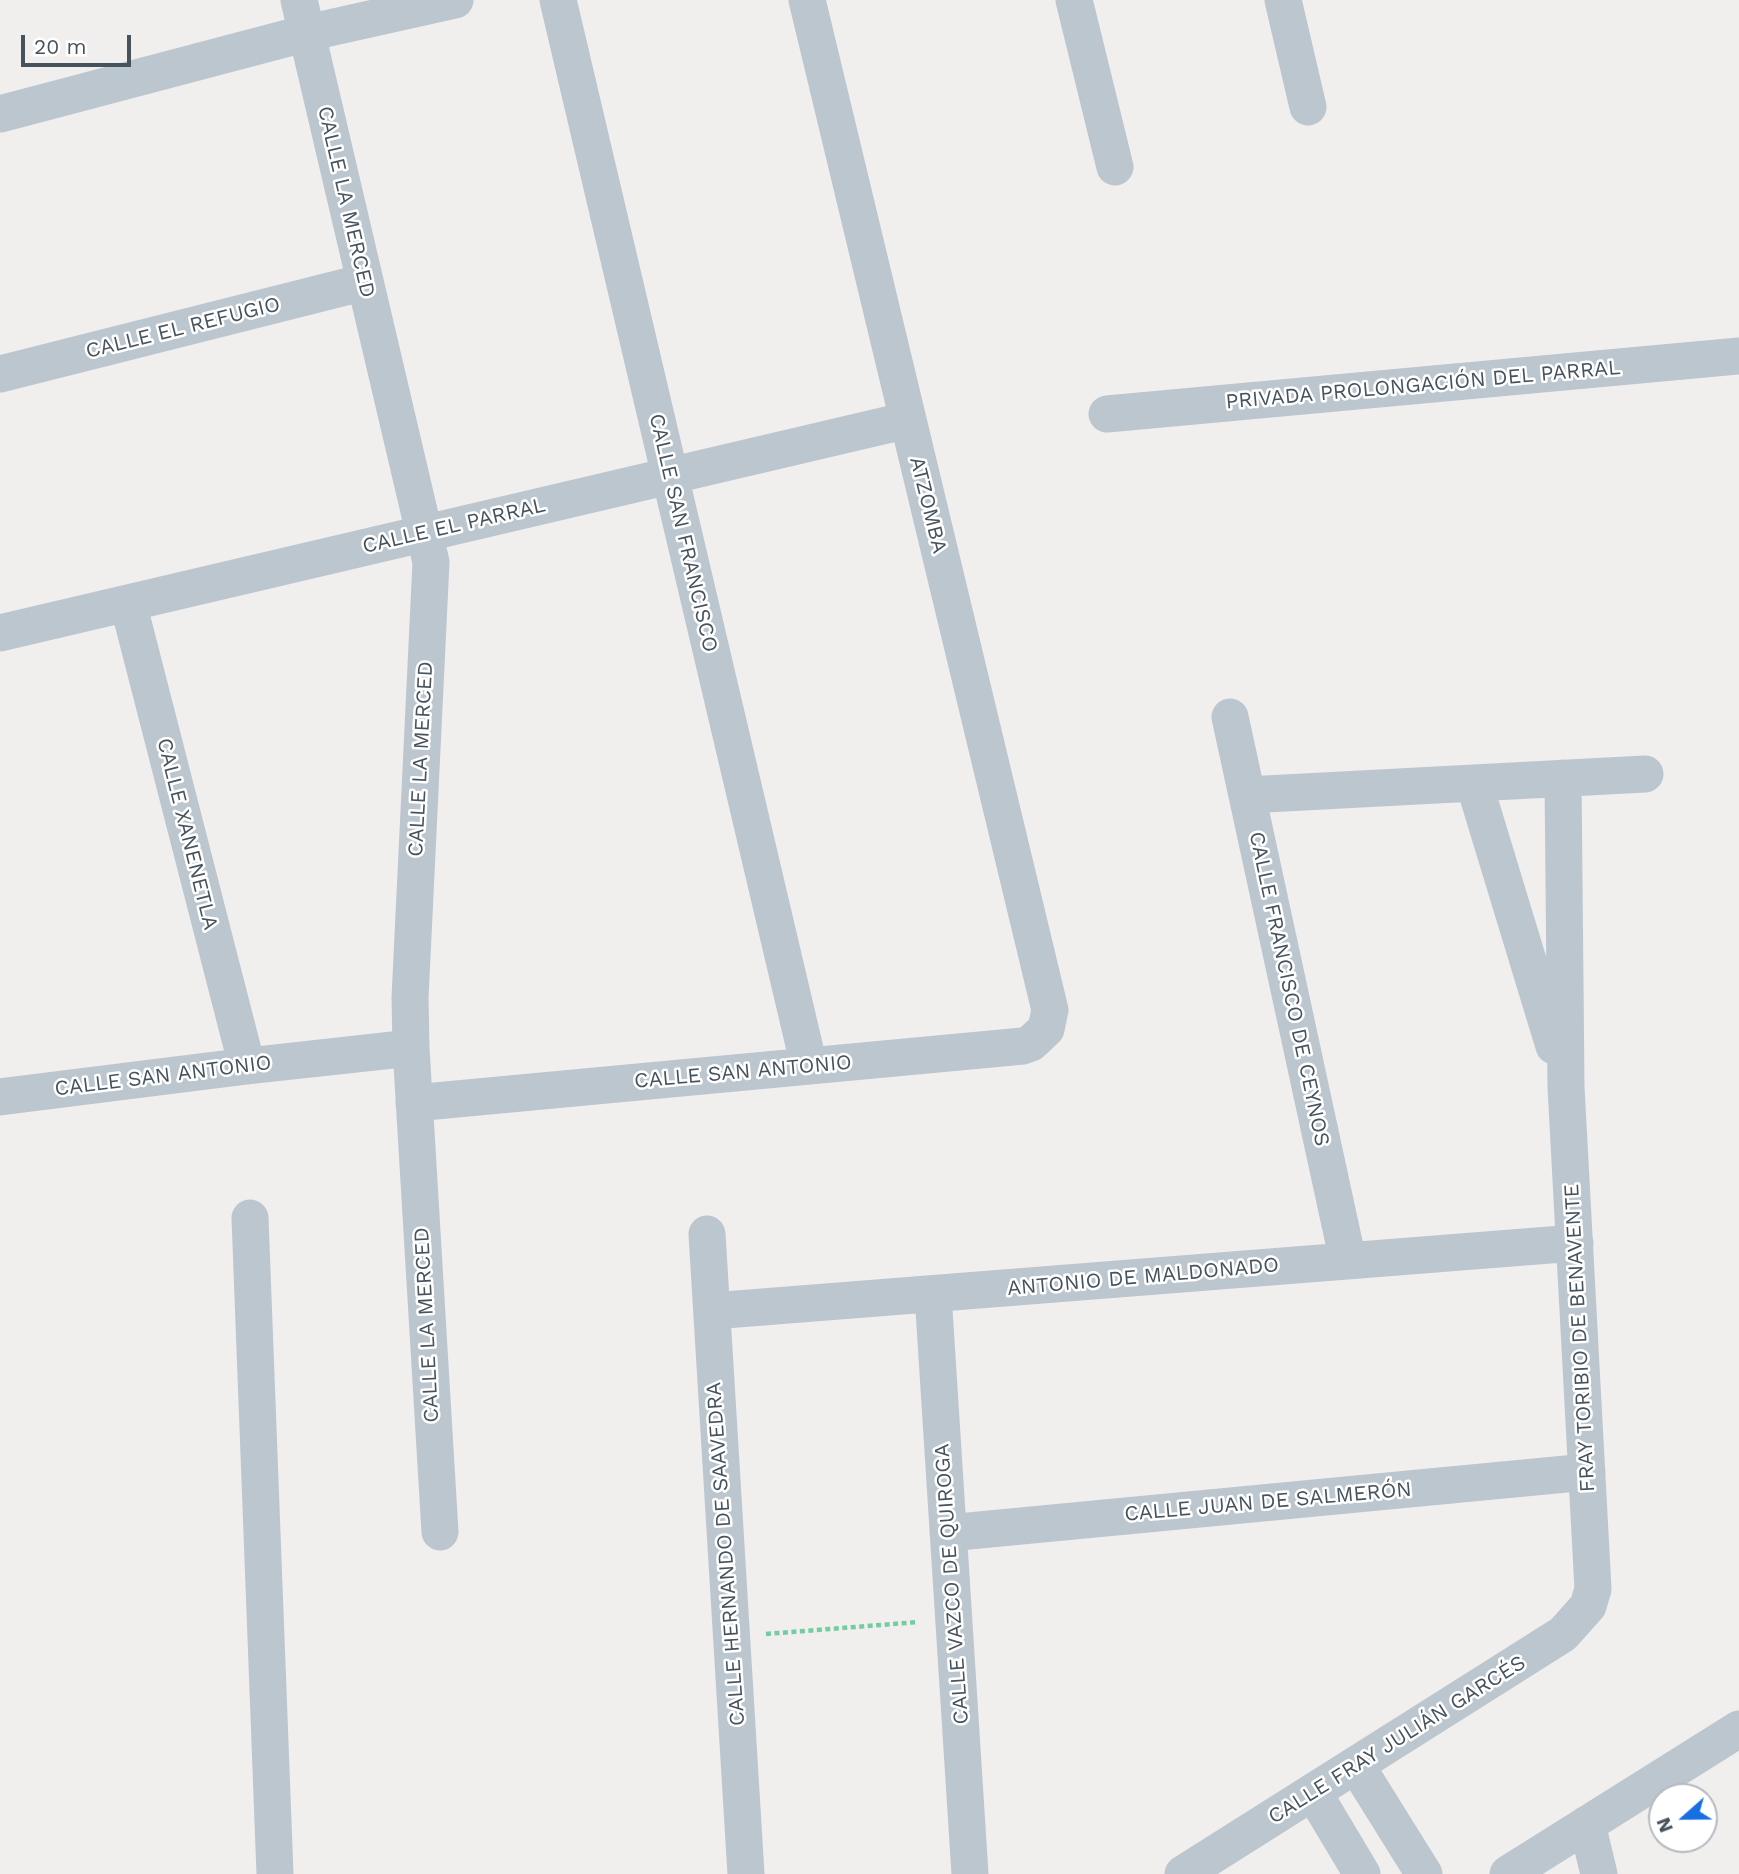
<!DOCTYPE html>
<meta charset="utf-8">
<style>
body{margin:0}
#map{position:relative;width:1739px;height:1874px;overflow:hidden;background:#f1eeee;font-family:"Work Sans",sans-serif}
canvas{display:block}
.north{position:absolute;left:1648px;top:1783px;width:70px;height:70px;box-sizing:border-box;background:#fff;border:2px solid #b5babe;border-radius:50%;rotate:249deg;font-size:19px;font-weight:700;line-height:28px;text-align:center;color:#46525c}
.north::after{content:'';display:block;margin:auto;width:24px;height:32px;background:#186fe2;clip-path:polygon(50% 0,100% 100%,50% 72%,0 100%)}
.scale{position:absolute;left:21px;top:35px;width:110px;height:32px;box-sizing:border-box;border:4px solid #46525c;border-top:0;padding-left:9px;font-size:21px;line-height:24px;white-space:nowrap;color:#46525c;-webkit-text-stroke:5px #fff;paint-order:stroke}
</style>
<div id="map">
<canvas width="1739" height="1874"></canvas>
<div class="north">N</div>
<div class="scale">20 m</div>
</div>
<script>
const ctx = document.querySelector('canvas').getContext('2d');
ctx.lineJoin = 'round';
const toPath = rows => new Path2D(rows.map(r => 'M' + r).join(''));
function strokePath(path, color, width, dash) { ctx.strokeStyle = color; ctx.lineWidth = width; ctx.lineCap = dash ? 'butt' : 'round'; ctx.setLineDash(dash || []); ctx.stroke(path); }
function label(font, color, halo, rows, align = 'center') {
  ctx.font = font + ' "Work Sans",sans-serif'; ctx.lineWidth = 5; ctx.setLineDash([]); ctx.textBaseline = 'middle'; ctx.strokeStyle = halo; ctx.fillStyle = color; for (const [text, x, y, turn = 0] of rows) {
    ctx.save(); ctx.translate(x, y); ctx.rotate((+turn || 0) * Math.PI / 180); ctx.textAlign = isNaN(turn) ? turn : align; if (halo) ctx.strokeText(text, 0, 0); ctx.fillText(text, 0, 0); ctx.restore();
  }
}
strokePath(toPath([
 [766,1634,918,1622]
]), '#74cda2', 4.5, [5, 3.5]);
strokePath(toPath([
 [299,0,431,562,410,998,411,1048,440,1532],
 [558,0,809,1066],
 [1074,0,1115,167],
 [1283,0,1308,107],
 [0,114,307,33,455,0],
 [0,374,365,282],
 [1107,414,1739,356],
 [128,603,247,1066],
 [0,633,908,420],
 [1230,717,1348,1261],
 [1474,783,1554,1046],
 [1247,795,1645,774],
 [0,1097,247,1066,411,1048],
 [414,1103,1023,1046,1031,1043,1046,1029,1050,1010,807,0],
 [250,1218,275,1874],
 [707,1234,746,1874],
 [933,1294,970,1874],
 [712,1311,1575,1243],
 [948,1533,1587,1472],
 [1356,1765,1424,1874],
 [1313,1792,1362,1874],
 [1587,1824,1599,1874],
 [1183,1874,1563,1634,1588,1606,1593,1589,1566,1087,1563,778],
 [1508,1874,1739,1729]
]), '#bcc6ce', 37);
label('21px', '#46525c', '#fff', [
 ["CALLE LA MERCED",346,202,77],
 ["CALLE EL REFUGIO",183,328,-14],
 ["PRIVADA PROLONGACIÓN DEL PARRAL",1423,385,-5],
 ["ATZOMBA",928,505,76],
 ["CALLE EL PARRAL",454,526,-13],
 ["CALLE SAN FRANCISCO",683,533,77],
 ["CALLE LA MERCED",421,759,-87],
 ["CALLE XANENETLA",187,834,76],
 ["CALLE FRANCISCO DE CEYNOS",1289,989,78],
 ["CALLE SAN ANTONIO",743,1072,-5],
 ["CALLE SAN ANTONIO",163,1076,-7],
 ["ANTONIO DE MALDONADO",1143,1277,-5],
 ["CALLE LA MERCED",427,1325,-93],
 ["FRAY TORIBIO DE BENAVENTE",1580,1338,-93],
 ["CALLE JUAN DE SALMERÓN",1268,1502,-5],
 ["CALLE HERNANDO DE SAAVEDRA",726,1554,-94],
 ["CALLE VAZCO DE QUIROGA",952,1584,-94],
 ["CALLE FRAY JULIÁN GARCÉS",1397,1740,-32]
]);
</script>
